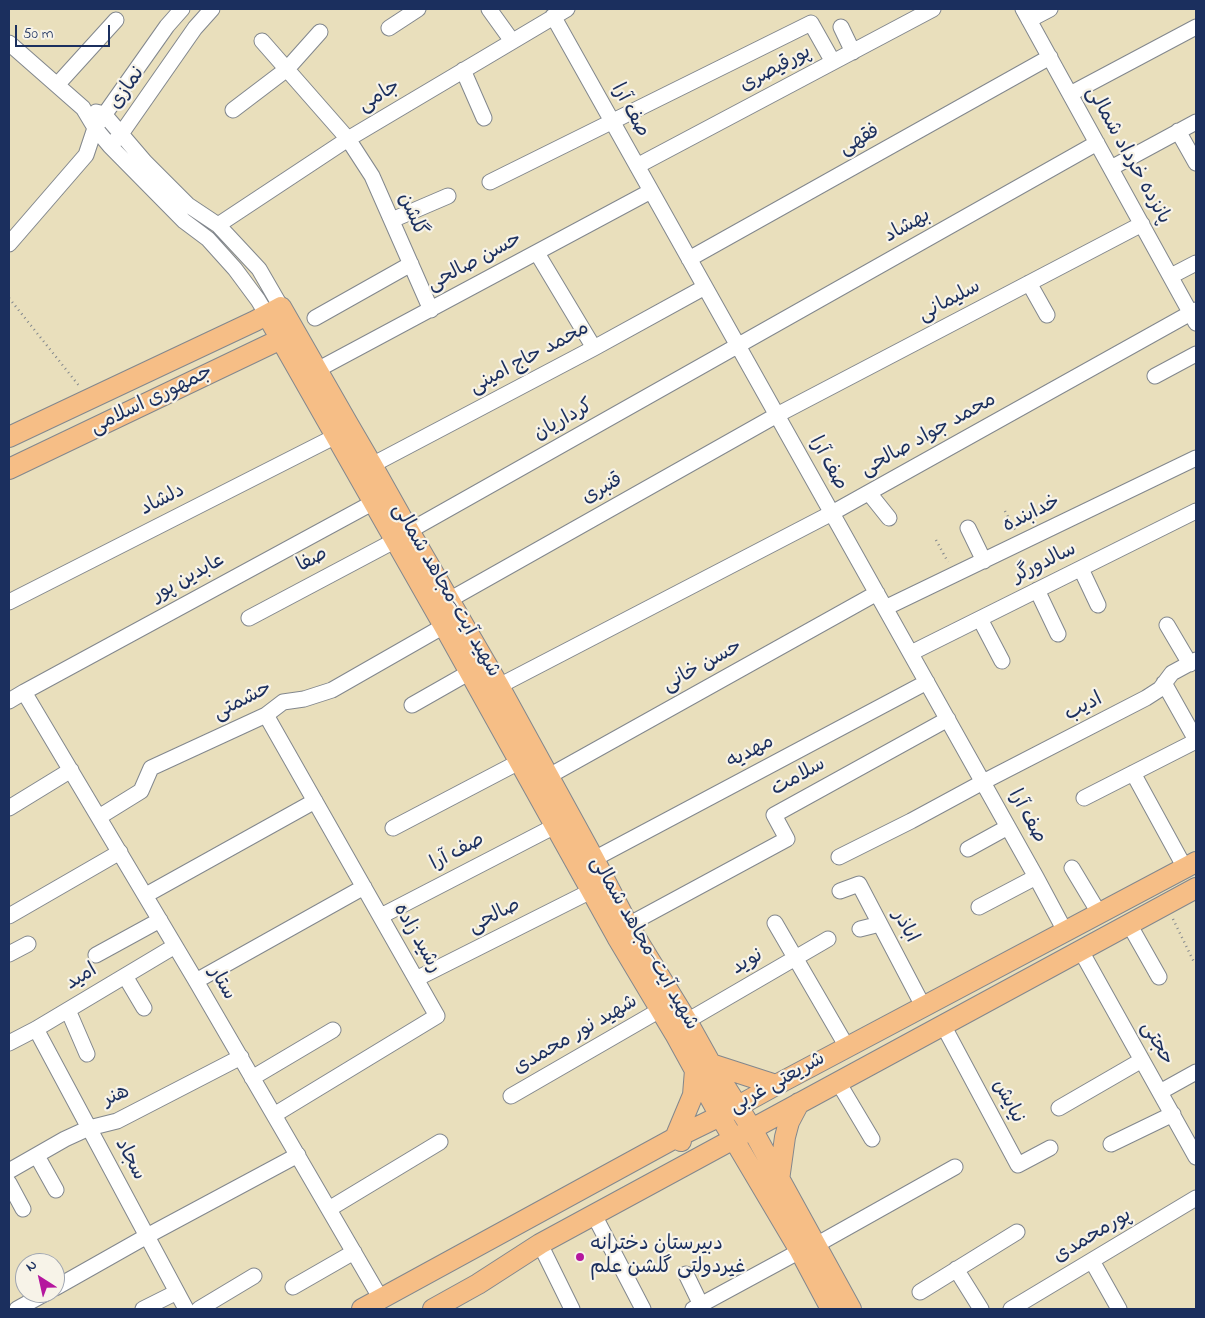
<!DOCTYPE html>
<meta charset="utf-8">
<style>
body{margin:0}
#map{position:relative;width:1205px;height:1318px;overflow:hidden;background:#e9dfbc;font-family:"Indie Flower",sans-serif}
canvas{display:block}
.frame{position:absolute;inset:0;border:10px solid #1b2f5e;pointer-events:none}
.north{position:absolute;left:15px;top:1253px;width:50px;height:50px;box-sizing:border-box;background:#f7f3e8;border:1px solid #9fa5b1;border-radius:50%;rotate:325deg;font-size:14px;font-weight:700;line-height:20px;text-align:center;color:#1b2f5e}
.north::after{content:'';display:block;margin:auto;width:18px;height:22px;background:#b5179e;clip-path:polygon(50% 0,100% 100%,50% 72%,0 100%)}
.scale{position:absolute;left:15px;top:25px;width:95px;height:22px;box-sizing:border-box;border:2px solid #1b2f5e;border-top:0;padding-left:6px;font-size:15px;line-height:18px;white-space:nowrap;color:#1b2f5e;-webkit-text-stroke:4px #f7f3e8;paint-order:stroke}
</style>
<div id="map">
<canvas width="1205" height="1318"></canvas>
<div class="frame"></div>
<div class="north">N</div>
<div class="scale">50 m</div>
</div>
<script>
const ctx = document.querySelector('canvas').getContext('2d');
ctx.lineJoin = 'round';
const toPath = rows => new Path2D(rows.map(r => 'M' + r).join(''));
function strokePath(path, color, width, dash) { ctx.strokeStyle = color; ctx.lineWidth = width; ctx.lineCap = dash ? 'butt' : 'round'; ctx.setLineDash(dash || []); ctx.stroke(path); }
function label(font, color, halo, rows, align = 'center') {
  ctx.font = font + ' "Indie Flower","Playpen Sans Arabic",sans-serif'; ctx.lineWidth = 4.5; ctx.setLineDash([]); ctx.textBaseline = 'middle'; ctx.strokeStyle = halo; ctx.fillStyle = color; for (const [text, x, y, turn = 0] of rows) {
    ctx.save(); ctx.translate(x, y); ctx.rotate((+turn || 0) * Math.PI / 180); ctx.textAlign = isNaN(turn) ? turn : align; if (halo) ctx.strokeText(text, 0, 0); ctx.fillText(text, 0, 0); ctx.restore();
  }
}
const minor = toPath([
 [489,9,512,41],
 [1023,9,1196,323],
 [553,16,1036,877,1065,931],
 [1029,20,1050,9],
 [841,27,853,52],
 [389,28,418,9],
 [262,41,348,139,372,176,431,310],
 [9,43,83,108,95,128,110,146,184,221,208,239,235,269,258,300,267,315],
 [463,70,484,118],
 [57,85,116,20],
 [1070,94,1196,27],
 [233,110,287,69,320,32],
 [96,112,104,114,145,162,188,205,218,225,259,269,281,307],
 [1178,131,1196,163],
 [114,142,121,134,195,28,212,9],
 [637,166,933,9],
 [1111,168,1196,122],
 [490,182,811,23,833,62],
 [392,220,448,196],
 [218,225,348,139,567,9],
 [9,244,86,155,95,128,167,26,182,9],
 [537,253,594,348],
 [689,259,1050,57],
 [1171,276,1196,263],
 [1029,283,1047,315],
 [315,318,411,264],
 [317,370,651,191],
 [1155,376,1196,354],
 [372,465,594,348,705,287],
 [869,493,889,518],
 [968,528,984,561],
 [409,531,1097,143],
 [1081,569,1098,605],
 [1037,590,1058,634],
 [449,600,777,415,1142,224],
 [9,602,336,436],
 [885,608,1196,458],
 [249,618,396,540],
 [980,619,1002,661],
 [1167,625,1190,664],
 [911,653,1196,511],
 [1164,683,1196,740],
 [499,686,832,513,1196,310],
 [24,692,196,981,381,1299],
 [9,701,24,692,374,502],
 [412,705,470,672],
 [266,715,437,1016,274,1115],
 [1133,773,1185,868],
 [549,776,877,593],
 [1084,798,1196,741],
 [9,808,71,770],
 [99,817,141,791,151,768,266,715,283,702,304,699,332,690,444,626],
 [393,828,519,762],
 [968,849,1008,827],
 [839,857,911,821,983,782,1146,698,1160,689,1172,673,1196,660],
 [594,859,927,682],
 [1072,868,1099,913],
 [840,891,859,884,923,1006],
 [146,895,315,801],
 [979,907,1036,877],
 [9,916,120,852],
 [381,916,555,826],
 [775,923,847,1047],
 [1129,924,1159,977],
 [628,925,787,839,774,815,948,719],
 [860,929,880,924],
 [1081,951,1196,1157],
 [9,954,28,944],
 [96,955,160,920],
 [125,976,144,1008],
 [416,979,591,891],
 [196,981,364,887],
 [68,1010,87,1054],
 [687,1021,828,939],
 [943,1025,1018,1165,1050,1148],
 [36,1029,186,1309],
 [9,1043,36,1029,175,946],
 [252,1078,333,1030],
 [838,1082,872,1139],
 [1160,1092,1196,1072],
 [511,1096,660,1010],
 [1059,1108,1142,1060],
 [1111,1144,1173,1114],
 [37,1156,56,1190],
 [9,1171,65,1139,89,1128,117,1121,241,1057],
 [9,1183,23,1209],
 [329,1209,440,1142],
 [594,1215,643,1309],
 [540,1244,572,1309],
 [816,1245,955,1167],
 [1092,1261,1119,1309],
 [956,1269,981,1309],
 [686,1274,701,1305],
 [293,1287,354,1252],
 [55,1288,147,1236,298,1155],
 [920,1292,1017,1232],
 [17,1309,46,1293],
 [143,1309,177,1292],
 [199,1309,254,1276],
 [693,1309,800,1251],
 [1011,1309,1196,1198]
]);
const major = toPath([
 [267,315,444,626,617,937,675,1034,720,1116,800,1251,831,1309],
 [9,437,255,321,281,307,348,424,372,465,409,531,499,686,594,859,628,925,687,1021,711,1064,752,1129,851,1309],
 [9,469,281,339,292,331],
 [711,1064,776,1085],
 [681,1141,675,1138,693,1095,695,1070],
 [779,1180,785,1137,789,1122,799,1103],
 [362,1309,675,1138,720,1116,776,1085,1196,862],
 [433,1309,478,1284,540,1244,1196,888]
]);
strokePath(minor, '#82878d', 17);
strokePath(major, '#82878d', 22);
strokePath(toPath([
 [9,298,80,387],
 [1005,511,1015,530],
 [936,540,948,562],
 [1173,919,1194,962]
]), '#82878d', 2.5, [1, 4]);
strokePath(minor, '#fff', 15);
strokePath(major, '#f6be86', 20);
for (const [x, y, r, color] of [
 [580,1257,5,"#b5179e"]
]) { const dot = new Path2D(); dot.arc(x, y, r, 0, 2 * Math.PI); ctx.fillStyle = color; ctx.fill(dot); strokePath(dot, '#f7f3e8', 2); }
label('20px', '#1b2f5e', '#f7f3e8', [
 ["پورقیصری",776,70,-28],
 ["نمازی",128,89,-55],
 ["جامی",380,97,-31],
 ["صف آرا",629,111,61],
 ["فقهی",860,141,-29],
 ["پانزده خرداد شمالی",1127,156,61],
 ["گلشن",411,215,66],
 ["بهشاد",908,227,-29],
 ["حسن صالحی",475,263,-28],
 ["سلیمانی",950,302,-28],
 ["محمد حاج امینی",530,359,-28],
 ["جمهوری اسلامی",152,401,-26],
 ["کرداریان",564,421,-29],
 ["محمد جواد صالحی",929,436,-29],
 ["صف آرا",827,464,61],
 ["قنبری",603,490,-29],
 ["دلشاد",163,501,-27],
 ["خدابنده",1032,515,-26],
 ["صفا",313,561,-28],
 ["سالدورگر",1045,564,-26],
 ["عابدین پور",189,579,-29],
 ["شهید آیت-مجاهد شمالی",445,591,60],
 ["حسن خانی",703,667,-29],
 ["حشمتی",243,702,-27],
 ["ادیب",1084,708,-27],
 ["مهدیه",751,753,-28],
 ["سلامت",799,778,-29],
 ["صف آرا",1026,817,61],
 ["صف آرا",458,853,-28],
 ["صالحی",495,917,-27],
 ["اباذر",904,927,62],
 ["رشید زاده",416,939,60],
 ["شهید آیت-مجاهد شمالی",643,944,60],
 ["نوید",748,963,-30],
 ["امید",82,978,-31],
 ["ستار",221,984,60],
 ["شهید نور محمدی",576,1036,-30],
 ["حجتی",1156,1044,61],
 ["شریعتی غربی",778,1084,-29],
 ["هنر",117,1097,-23],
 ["نیایش",1007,1102,62],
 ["سجاد",129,1160,62],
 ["پورمحمدی",1093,1237,-31]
]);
label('20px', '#1b2f5e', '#f7f3e8', [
 ["دبیرستان دخترانه",590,1246],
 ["غیردولتی گلشن علم",590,1269]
], 'left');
</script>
